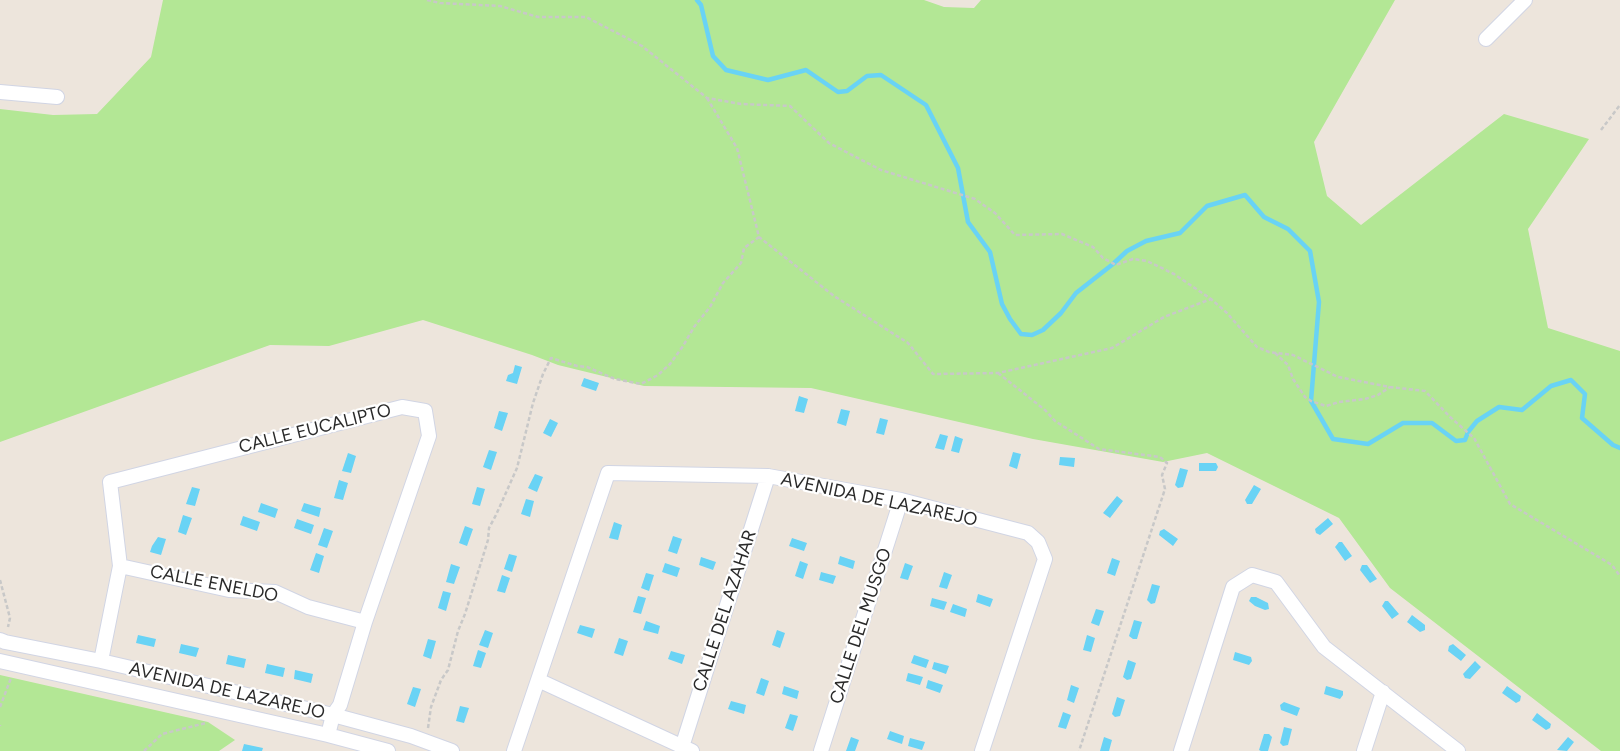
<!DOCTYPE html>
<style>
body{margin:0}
canvas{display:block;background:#ede5dc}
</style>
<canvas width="1620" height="751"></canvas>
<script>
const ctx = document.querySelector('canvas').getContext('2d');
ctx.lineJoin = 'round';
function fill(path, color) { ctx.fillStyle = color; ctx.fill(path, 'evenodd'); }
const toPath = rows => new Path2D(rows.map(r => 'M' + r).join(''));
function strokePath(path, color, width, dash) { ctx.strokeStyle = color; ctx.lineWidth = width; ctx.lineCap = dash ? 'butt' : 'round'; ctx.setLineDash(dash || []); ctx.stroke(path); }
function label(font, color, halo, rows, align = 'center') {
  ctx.font = font + ' Figtree,sans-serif'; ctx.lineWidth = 4.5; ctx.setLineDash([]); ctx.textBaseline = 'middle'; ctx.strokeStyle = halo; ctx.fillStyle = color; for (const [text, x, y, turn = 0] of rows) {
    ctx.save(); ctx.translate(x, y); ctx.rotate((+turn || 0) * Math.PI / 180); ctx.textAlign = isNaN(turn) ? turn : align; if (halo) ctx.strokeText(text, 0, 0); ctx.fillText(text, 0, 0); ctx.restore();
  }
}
fill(toPath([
 [163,0,924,0,944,7,974,8,981,0,1395,0,1314,142,1327,196,1361,225,1504,114,1589,139,1528,229,1548,328,1620,351,1620,751,1601,751,1390,588,1339,518,1207,453,1163,462,1033,439,811,388,644,386,558,365,532,355,423,320,329,346,270,345,0,442,0,109,53,115,97,114,151,57],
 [0,675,208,722,235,740,219,751,0,751]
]), '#b3e795');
fill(toPath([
 [515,365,522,367,517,384,506,381,508,375,513,373],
 [584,378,599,383,596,391,581,386],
 [799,396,808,399,804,413,795,411],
 [841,409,850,411,846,426,837,423],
 [499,411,508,413,502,431,494,428],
 [880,418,888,420,884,435,876,433],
 [550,419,558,423,551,437,543,433],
 [940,434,948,436,944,450,935,448],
 [955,436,963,439,959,453,951,451],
 [489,450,497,452,491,470,483,467],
 [1013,452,1021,454,1017,469,1009,466],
 [348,453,356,456,351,473,342,471],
 [1060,457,1075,458,1074,467,1059,465],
 [1199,463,1216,463,1218,467,1216,471,1199,471],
 [1180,468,1188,470,1183,487,1178,488,1175,485],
 [535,474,543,477,537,492,528,488],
 [339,480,348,483,343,500,334,498],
 [1254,485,1261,489,1252,504,1247,504,1245,500],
 [192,487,200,489,195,506,186,504],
 [477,487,485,489,480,506,472,504],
 [1117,496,1123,501,1110,518,1103,513],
 [526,499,534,501,530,517,521,514],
 [261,503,278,509,275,518,258,512],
 [304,503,321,508,319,517,301,511],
 [183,515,192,518,186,535,178,532],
 [243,516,260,522,257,531,240,525],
 [1328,518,1333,524,1320,535,1316,533,1315,529],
 [297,519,314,525,311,534,294,528],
 [614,522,622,525,618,540,609,538],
 [465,526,473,529,467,546,459,543],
 [324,528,333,531,327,548,318,545],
 [1164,529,1178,539,1173,546,1159,535,1160,531],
 [673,536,682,539,677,554,668,551],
 [158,537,166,539,161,555,150,552,152,546],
 [792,538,807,543,804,551,789,546],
 [1339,542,1342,542,1352,556,1345,561,1335,547],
 [316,553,324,556,319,573,310,570],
 [509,554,517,556,512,572,504,569],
 [840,556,855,561,853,569,838,564],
 [701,557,716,562,713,570,699,565],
 [1112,558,1120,561,1115,576,1107,573],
 [800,561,808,564,803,579,795,576],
 [665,563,680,568,677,577,662,572],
 [905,563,913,566,908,580,900,578],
 [451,564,460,567,454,584,446,582],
 [1362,565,1367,565,1377,579,1370,583,1360,570],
 [821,572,836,576,833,584,819,580],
 [944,572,952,575,947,589,939,587],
 [646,573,654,575,649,591,641,588],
 [502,575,510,578,505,593,497,591],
 [1152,584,1160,586,1155,603,1151,604,1147,600],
 [443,591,451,593,446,611,438,608],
 [978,594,993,599,990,607,976,602],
 [638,596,646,598,641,614,633,612],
 [1251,597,1256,597,1268,603,1269,609,1265,610,1255,606,1249,601],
 [932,598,947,602,944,610,930,606],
 [1385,601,1388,601,1399,614,1392,619,1382,606],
 [953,604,967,609,965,617,950,612],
 [1096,609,1104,611,1099,626,1091,623],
 [1412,615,1425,625,1425,630,1420,632,1407,622],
 [1134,620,1142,622,1137,639,1133,639,1129,636],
 [646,621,660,626,658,634,643,630],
 [580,625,595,629,592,638,577,633],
 [485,630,493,633,488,648,479,645],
 [777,630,785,633,780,648,772,645],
 [138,635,156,639,154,647,136,643],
 [1087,635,1095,638,1091,652,1083,650],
 [619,638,628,641,623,656,614,653],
 [428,639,436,641,431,659,423,656],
 [181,644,199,648,196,657,179,653],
 [1453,644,1466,655,1461,661,1448,651,1449,646],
 [478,650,486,653,481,668,473,666],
 [671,651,685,655,682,664,668,659],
 [1235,652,1251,657,1252,661,1249,665,1233,660],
 [228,655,246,659,244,668,226,664],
 [914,655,929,660,926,668,911,663],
 [1128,660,1136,663,1131,679,1127,680,1123,677],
 [1475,661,1481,667,1470,679,1465,678,1463,674],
 [934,662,949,666,946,674,932,669],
 [267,664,285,668,283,677,265,673],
 [295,670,313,674,311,683,294,679],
 [908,673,923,677,920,685,906,681],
 [761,678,769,681,764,696,756,693],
 [928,680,943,685,940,693,926,688],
 [1071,685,1079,688,1074,703,1067,700],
 [784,686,799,691,797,699,782,694],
 [1326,686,1343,691,1343,695,1340,699,1324,694],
 [1507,686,1521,696,1520,701,1516,703,1502,693],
 [413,687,421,689,415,707,407,704],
 [1117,697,1125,700,1120,716,1115,717,1112,714],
 [731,701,746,705,744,714,728,709],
 [1284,702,1300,708,1297,716,1281,710,1280,705],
 [460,706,469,708,464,723,456,721],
 [1063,712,1071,715,1066,729,1058,727],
 [1537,713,1551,724,1550,728,1546,730,1532,720],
 [790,714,798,716,793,731,785,728],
 [1284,727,1292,729,1288,745,1283,746,1280,743],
 [890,731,904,736,902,744,887,739],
 [1264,734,1269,734,1272,737,1268,751,1261,751,1259,750],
 [851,737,859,740,855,751,846,751],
 [1104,737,1112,740,1109,751,1100,751],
 [1568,737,1574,742,1567,751,1557,750],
 [910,738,925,742,922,750,908,746],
 [244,744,263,748,262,751,242,751]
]), '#69d3f5');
strokePath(toPath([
 [697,0,701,5,713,56,726,70,768,80,806,70,838,92,847,91,867,76,881,75,926,105,958,168,968,222,990,252,1002,304,1010,319,1021,334,1032,335,1043,330,1061,313,1076,293,1113,264,1127,251,1146,241,1180,233,1207,206,1245,195,1264,217,1288,229,1310,251,1319,302,1311,401,1333,439,1368,444,1403,423,1432,423,1456,441,1465,440,1468,432,1477,421,1499,407,1522,410,1551,386,1571,380,1585,394,1582,418,1613,445,1620,448]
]), '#69d3f5', 4.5);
const minor = toPath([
 [1486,39,1525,0],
 [0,92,57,97],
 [120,566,229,590,275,592,308,607,365,622],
 [0,640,5,642,101,661,333,715,411,736,452,751],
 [0,661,328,735,388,751],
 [101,661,120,566,110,482,402,407,425,411,429,436,365,622,340,705,333,715,328,735],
 [538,680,692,751],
 [682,747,768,476],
 [514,751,608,473,768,476,901,500,1028,533,1038,542,1045,559,982,751],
 [821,751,901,500],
 [1181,751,1233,587,1252,575,1276,582,1324,647,1458,751],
 [1364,751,1383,692]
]);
strokePath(minor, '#d1d5e4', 16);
strokePath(toPath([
 [427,0,440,3,500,6,538,17,586,17,642,46,707,98,741,104,790,106,829,143,881,170,975,199,995,213,1015,235,1062,234,1093,247,1103,258,1116,265,1133,259,1147,261,1174,274,1211,299,1227,313,1257,347,1269,352,1293,355,1338,377,1390,387,1425,391,1450,417,1474,438,1510,504,1612,565,1620,576],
 [707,98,737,148,759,237,834,296,908,343,933,374,998,373,1112,348,1164,317,1211,299],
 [1601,130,1620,105],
 [1275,353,1288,365,1293,379,1305,397,1311,401,1326,406,1339,402,1365,399,1378,395,1390,387],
 [998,373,1045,410,1055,421,1099,449,1160,457,1167,463,1162,475,1165,489,1079,751],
 [0,580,10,618,8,627],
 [0,707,11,678],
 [0,725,0,726],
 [428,728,431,707,441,680,448,670,458,631,465,614,488,540,489,528,496,515,517,468,533,403,543,374,551,358,577,366,587,367,615,379,641,384,658,375,670,364,683,346,694,327,710,307,723,283,741,263,744,248,759,237],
 [144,751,162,734,206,723]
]), '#c8c8c8', 2.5, [4, 2.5]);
strokePath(minor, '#fff', 14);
label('18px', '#2a2a2a', '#fff', [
 ["CALLE EUCALIPTO",315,429,-14],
 ["AVENIDA DE LAZAREJO",879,500,12],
 ["CALLE ENELDO",214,584,11],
 ["CALLE DEL AZAHAR",725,611,-72],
 ["CALLE DEL MUSGO",861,626,-72],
 ["AVENIDA DE LAZAREJO",227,691,13]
]);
</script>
